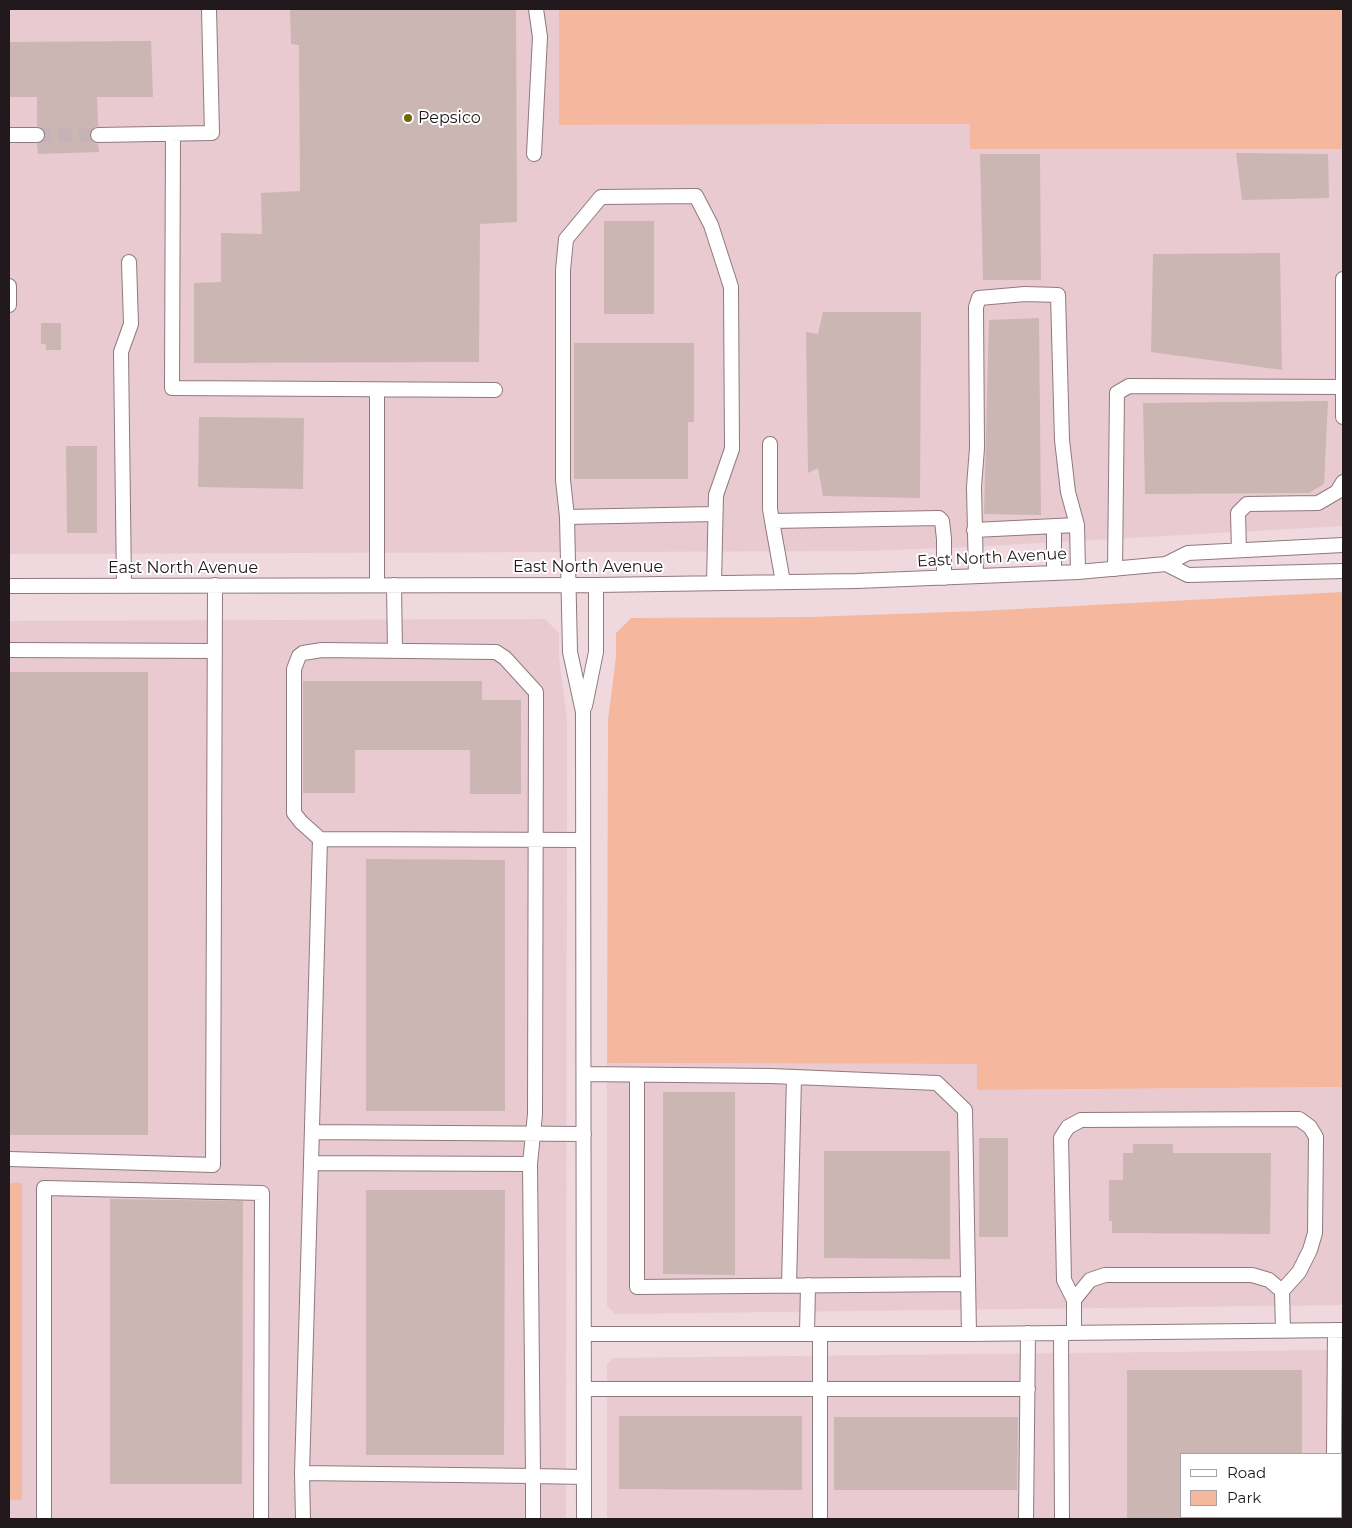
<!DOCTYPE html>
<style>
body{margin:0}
#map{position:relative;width:1352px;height:1528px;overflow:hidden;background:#efd9de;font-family:Montserrat,sans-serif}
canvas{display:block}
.frame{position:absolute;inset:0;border:10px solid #21191b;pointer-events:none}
.legend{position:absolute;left:1180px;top:1453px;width:162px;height:65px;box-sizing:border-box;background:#fff;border:1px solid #a6a3a4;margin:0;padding:6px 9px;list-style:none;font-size:15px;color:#21191b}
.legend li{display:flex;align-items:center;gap:10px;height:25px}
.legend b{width:25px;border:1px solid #a6a3a4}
</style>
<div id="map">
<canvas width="1352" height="1528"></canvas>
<div class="frame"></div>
<ul class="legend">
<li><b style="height:6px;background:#fff"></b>Road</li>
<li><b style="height:14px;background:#f5b89f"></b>Park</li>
</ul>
</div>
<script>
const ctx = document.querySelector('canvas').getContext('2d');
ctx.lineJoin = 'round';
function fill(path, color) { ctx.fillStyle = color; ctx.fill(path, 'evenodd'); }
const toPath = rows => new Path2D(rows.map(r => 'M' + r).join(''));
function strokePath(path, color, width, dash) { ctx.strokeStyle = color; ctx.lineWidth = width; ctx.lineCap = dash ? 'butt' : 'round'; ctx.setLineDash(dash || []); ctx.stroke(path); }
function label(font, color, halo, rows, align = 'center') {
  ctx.font = font + ' Montserrat,sans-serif'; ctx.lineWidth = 4; ctx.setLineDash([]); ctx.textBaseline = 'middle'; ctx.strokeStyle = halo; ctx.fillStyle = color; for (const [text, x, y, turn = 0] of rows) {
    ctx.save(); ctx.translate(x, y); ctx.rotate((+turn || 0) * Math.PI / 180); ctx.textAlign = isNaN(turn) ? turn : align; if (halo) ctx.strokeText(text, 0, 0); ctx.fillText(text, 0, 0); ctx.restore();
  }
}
fill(toPath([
 [9,9,559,9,559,125,970,124,970,149,1343,149,1343,526,969,547,866,551,9,554],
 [545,619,559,633,559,657,567,720,566,1519,9,1519,9,1500,22,1499,22,1183,9,1183,9,621],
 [607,1063,977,1064,977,1090,1343,1087,1343,1305,615,1314,607,1306],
 [1343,1350,1343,1519,607,1519,607,1364,613,1358],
 [1181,1454,1341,1454,1341,1517,1181,1517]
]), '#e9cad1');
fill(toPath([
 [559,9,1343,9,1343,149,970,149,970,124,559,125],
 [1343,592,1343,1087,977,1090,977,1064,607,1063,608,720,616,657,616,633,631,618,810,617,979,611],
 [9,1183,22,1183,22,1500,9,1500]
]), '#f5b89f');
fill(toPath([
 [290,9,516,9,517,222,480,224,479,362,194,363,194,283,221,282,221,233,262,234,261,193,300,191,299,45,291,44],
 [151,41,153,97,97,97,98,126,91,130,89,136,93,142,98,144,99,152,38,154,37,144,44,140,46,135,42,128,37,126,37,97,9,97,9,42],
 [1236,153,1328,154,1329,198,1242,200],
 [980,154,1040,154,1041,280,983,280],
 [604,221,654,221,654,314,604,314],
 [1280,253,1282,370,1151,352,1153,254],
 [823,312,921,312,920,498,823,496,818,468,808,473,806,332,818,334],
 [1039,318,1041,515,984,514,989,320],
 [41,323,61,323,61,350,46,350,46,344,41,344],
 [574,343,694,343,694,422,688,422,688,479,574,479],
 [1328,401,1324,484,1309,493,1145,494,1143,403],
 [199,417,304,418,303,489,198,487],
 [66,446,97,446,97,533,67,533],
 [9,672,148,672,148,1135,9,1135],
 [303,681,482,681,482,700,521,700,521,794,470,794,470,750,355,750,355,793,303,793],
 [366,859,505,860,505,1111,366,1111],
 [663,1092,735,1092,735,1275,663,1274],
 [979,1138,1008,1138,1008,1237,979,1237],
 [1133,1144,1173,1144,1173,1153,1271,1153,1270,1234,1112,1233,1112,1221,1109,1221,1109,1180,1123,1180,1123,1153,1133,1153],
 [824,1151,950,1151,950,1259,824,1258],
 [366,1190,505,1190,504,1455,366,1455],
 [110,1199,243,1201,242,1484,110,1484],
 [1127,1370,1302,1370,1302,1454,1181,1454,1181,1519,1127,1519],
 [619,1416,802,1416,802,1490,619,1489],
 [834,1417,1018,1417,1017,1490,834,1490]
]), '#cbb6b4');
strokePath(toPath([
 [37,135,98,135]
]), '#c6b3b7', 14, [14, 7]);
const minor = toPath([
 [173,134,172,388,495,390],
 [9,135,37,135],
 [98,135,212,133,209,9],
 [534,154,540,37,536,9],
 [1343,279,1343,417],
 [9,286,9,305],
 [770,444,770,509,772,521],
 [567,517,714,514],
 [1054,527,1054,573],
 [974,530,1077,525],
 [1239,550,1238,513,1247,504,1318,503,1337,492,1343,482],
 [1166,564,1188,575,1343,571],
 [1115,569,1117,393,1129,386,1343,387],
 [976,576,974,487,977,448,976,307,979,298,1025,294,1058,295,1062,440,1068,492,1077,525,1078,572],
 [783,582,772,521,939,518,942,521,944,539,944,578],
 [124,585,121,352,131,324,129,262],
 [377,585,377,390],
 [394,585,395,651],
 [9,586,596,585,857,581,1078,572,1166,564,1188,553,1343,545],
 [9,650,215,651],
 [585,706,596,652,596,585],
 [320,839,301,822,294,813,294,669,299,656,303,653,322,650,496,652,505,658,536,692,535,1114,530,1164],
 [584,1074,771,1076,937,1083,965,1110,969,1334],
 [637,1075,637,1287,968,1284],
 [312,1132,584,1134],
 [9,1159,213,1165,215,585],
 [311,1163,320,839,583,840],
 [789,1286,794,1077],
 [1074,1300,1064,1280,1061,1138,1068,1127,1081,1120,1299,1119,1310,1127,1316,1137,1315,1233,1310,1250,1299,1272,1282,1291],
 [1061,1333,1062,1519],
 [1074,1333,1074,1300,1090,1280,1105,1275,1252,1275,1269,1280,1282,1291,1283,1331],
 [584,1334,969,1334,1343,1330],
 [807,1334,808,1285],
 [584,1389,1028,1389],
 [1334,1454,1335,1330],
 [302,1473,303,1519],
 [44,1519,44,1188,262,1193,261,1519],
 [533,1519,533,1476,530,1164,311,1163,302,1473,533,1476,584,1477],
 [584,1519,583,712,570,652,567,517,563,480,563,270,566,239,601,197,696,196,711,225,731,287,732,449,716,495,714,583],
 [820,1519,820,1334],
 [1026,1519,1028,1333],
 [1334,1519,1334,1517]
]);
strokePath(minor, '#8e7a7e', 16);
strokePath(minor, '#fff', 14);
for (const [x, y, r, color] of [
 [408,118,5,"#716800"]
]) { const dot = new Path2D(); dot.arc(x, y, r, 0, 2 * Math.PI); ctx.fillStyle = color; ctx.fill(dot); strokePath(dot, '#fff', 2); }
label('16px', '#21191b', '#fff', [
 ["Pepsico",418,118]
], 'left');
label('16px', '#21191b', '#fff', [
 ["East North Avenue",992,558,-3],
 ["East North Avenue",588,567],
 ["East North Avenue",183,568]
]);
</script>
